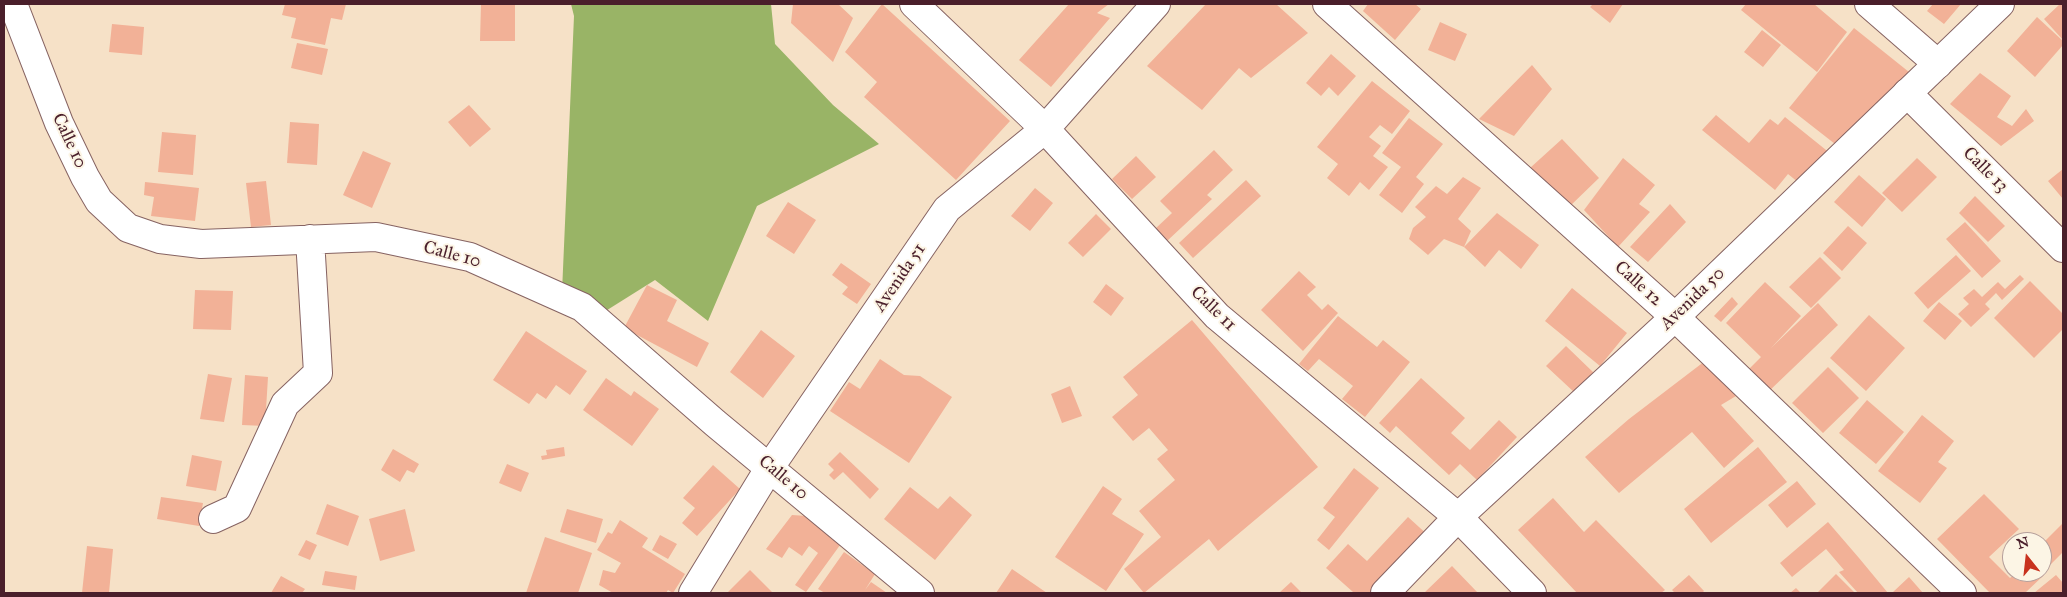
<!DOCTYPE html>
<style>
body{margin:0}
#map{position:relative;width:2067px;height:597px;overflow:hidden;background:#f6e1c7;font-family:"IM FELL Great Primer",serif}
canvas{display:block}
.frame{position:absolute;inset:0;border:5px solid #4a1f2b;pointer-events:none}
.north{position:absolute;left:2002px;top:532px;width:50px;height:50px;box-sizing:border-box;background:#fcf5e5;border:1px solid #b59f9b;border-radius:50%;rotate:344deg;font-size:14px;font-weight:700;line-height:20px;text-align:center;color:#4a1f2b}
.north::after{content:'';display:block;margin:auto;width:18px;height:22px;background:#c8321e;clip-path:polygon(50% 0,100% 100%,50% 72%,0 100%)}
</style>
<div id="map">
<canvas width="2067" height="597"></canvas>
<div class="frame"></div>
<div class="north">N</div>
</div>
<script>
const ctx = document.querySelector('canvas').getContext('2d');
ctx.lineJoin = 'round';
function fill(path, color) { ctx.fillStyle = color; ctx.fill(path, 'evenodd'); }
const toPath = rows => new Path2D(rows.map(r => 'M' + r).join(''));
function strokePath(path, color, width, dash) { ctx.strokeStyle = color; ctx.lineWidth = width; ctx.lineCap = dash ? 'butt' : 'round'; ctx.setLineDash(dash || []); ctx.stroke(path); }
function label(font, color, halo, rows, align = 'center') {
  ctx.font = font + ' "IM FELL Great Primer",serif'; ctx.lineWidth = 4; ctx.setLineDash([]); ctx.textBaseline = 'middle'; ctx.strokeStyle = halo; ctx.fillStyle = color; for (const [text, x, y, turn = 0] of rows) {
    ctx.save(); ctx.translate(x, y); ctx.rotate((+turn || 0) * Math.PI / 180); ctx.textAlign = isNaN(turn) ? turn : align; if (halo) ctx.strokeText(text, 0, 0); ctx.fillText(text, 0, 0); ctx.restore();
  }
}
fill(toPath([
 [571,4,771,4,775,44,833,105,879,144,757,206,708,321,655,280,604,312,562,292,574,16]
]), '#99b466');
fill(toPath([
 [285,4,346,4,342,20,331,18,325,45,291,38,296,18,282,15],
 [481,4,515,4,515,41,480,41],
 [793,4,838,4,853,18,833,62,791,23],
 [882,4,1010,121,956,180,864,97,877,82,845,52],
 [1069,4,1109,4,1097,13,1110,18,1051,87,1019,60],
 [1206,4,1276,4,1308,33,1251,78,1239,68,1202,110,1147,66],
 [1368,4,1415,4,1421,9,1395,40,1363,11],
 [1593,4,1623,4,1610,23,1590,7],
 [1746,4,1814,4,1847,32,1817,72,1741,10],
 [1933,4,1961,4,1944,24,1927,11],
 [2060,4,2063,4,2063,40,2044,19],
 [2037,17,2063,41,2063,45,2035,77,2007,51],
 [1440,22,1467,34,1455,61,1428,50],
 [112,24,144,27,142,55,109,52],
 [1854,28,1909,72,1844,151,1789,108],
 [1762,30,1781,45,1763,67,1744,52],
 [297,43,328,49,322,75,291,68],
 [1331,54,1356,76,1338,96,1329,87,1321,96,1306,83],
 [1532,65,1552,89,1514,136,1479,119],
 [1980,73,2011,96,1997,117,2012,126,2026,109,2034,121,2001,146,1950,104],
 [1372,81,1410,111,1392,134,1380,125,1369,137,1381,146,1373,156,1388,167,1369,190,1360,182,1349,196,1327,178,1338,164,1317,147],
 [469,105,491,129,470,147,448,122],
 [1716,115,1749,143,1770,119,1778,125,1785,117,1831,154,1804,187,1788,174,1775,190,1702,130],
 [1409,118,1443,144,1416,177,1424,184,1402,213,1379,195,1401,167,1382,153],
 [290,122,319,124,317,165,287,163],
 [162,132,196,135,193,175,158,172],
 [1562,139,1599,178,1568,208,1530,168],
 [1214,150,1233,170,1207,195,1212,199,1167,241,1155,229,1172,213,1160,201],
 [363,151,391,163,372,208,343,195],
 [1136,156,1156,177,1132,199,1112,179],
 [1623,158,1655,185,1639,204,1650,212,1618,247,1584,210],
 [1917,158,1937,177,1902,212,1882,193],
 [2063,169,2063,199,2048,181],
 [1859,175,1886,199,1862,227,1834,202],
 [1463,177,1481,188,1458,219,1471,231,1464,247,1444,239,1428,255,1409,239,1413,228,1426,217,1415,207,1436,186,1447,194],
 [1246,180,1261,196,1193,258,1179,243],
 [266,181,271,225,251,227,246,183],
 [145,182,199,188,195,221,151,216,154,197,144,195],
 [1035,188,1053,203,1030,231,1011,216],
 [1975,196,2005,226,1988,242,1959,213],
 [788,202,816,220,794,254,766,236],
 [1670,204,1686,222,1648,262,1630,247],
 [1497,213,1539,245,1521,269,1499,250,1485,267,1464,247],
 [1096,214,1111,229,1083,257,1068,243],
 [1965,222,2001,261,1982,278,1946,239],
 [1848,226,1867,243,1842,271,1823,253],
 [1956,255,1971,271,1928,309,1914,293],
 [1820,257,1841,278,1811,308,1789,287],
 [841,263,871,284,857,304,842,294,848,287,832,275],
 [1299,271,1316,287,1307,295,1322,310,1328,304,1338,313,1303,351,1261,310],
 [2020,275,2024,279,2002,300,1996,293,1985,304,1990,309,1971,327,1958,314,1969,304,1963,298,1974,289,1982,297,1998,282,2005,289],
 [2030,281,2063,314,2063,329,2034,358,1994,318],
 [1765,282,1801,316,1771,348,1818,303,1838,325,1767,393,1746,372,1761,357,1726,323],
 [1106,284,1124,298,1111,316,1093,302],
 [647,285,677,300,667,321,709,343,697,367,624,328],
 [1572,288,1627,333,1600,366,1545,321],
 [195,290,233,291,231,330,193,329],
 [1732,297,1738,304,1721,322,1714,316],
 [1939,302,1962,321,1945,340,1923,321],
 [1869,315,1905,348,1866,391,1830,358],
 [1338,316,1377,347,1383,340,1410,362,1365,417,1342,399,1353,386,1319,359,1308,371,1299,364],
 [1192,320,1318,467,1218,551,1209,539,1144,593,1124,569,1161,537,1139,511,1175,480,1157,459,1168,450,1149,428,1133,441,1112,417,1138,395,1123,377],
 [761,330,795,356,763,398,730,372],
 [526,331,587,371,570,395,556,385,546,399,537,393,529,404,493,380],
 [1566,346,1594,373,1575,393,1546,366],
 [880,359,904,375,920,376,952,397,909,463,830,411,849,382,860,389],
 [1705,361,1736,396,1721,405,1754,441,1724,468,1692,432,1619,493,1585,457,1629,419],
 [1828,367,1859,398,1823,433,1792,403],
 [208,374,232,378,224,422,200,419],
 [245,375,268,377,265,426,242,425],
 [606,378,631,396,634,391,659,409,632,446,583,410],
 [1421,378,1465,418,1451,433,1470,450,1499,420,1517,437,1477,480,1460,464,1449,475,1396,426,1390,433,1379,423],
 [1070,386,1082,416,1062,423,1051,394],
 [1867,400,1904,432,1876,464,1839,433],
 [1922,415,1954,441,1938,462,1947,468,1920,503,1878,471],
 [564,447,565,456,542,460,541,456,547,455,546,450],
 [1758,447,1787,482,1711,543,1684,509],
 [393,449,419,464,414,473,407,470,400,482,381,470],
 [840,452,879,489,870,499,843,472,834,480,829,475,834,470,828,464],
 [192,455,222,461,216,491,186,486],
 [507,464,529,473,521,492,499,483],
 [713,465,740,489,697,536,682,523,695,508,683,498],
 [1354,468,1379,488,1329,550,1317,540,1335,517,1323,508],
 [1797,481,1816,504,1787,528,1768,505],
 [1103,486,1122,499,1112,514,1144,534,1106,591,1055,557],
 [910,487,938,509,950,496,972,515,935,560,884,519],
 [1984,494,2019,529,1989,557,2010,578,2017,572,2041,572,2044,575,2025,593,1990,593,1937,539],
 [161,497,203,503,199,526,157,519],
 [1553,498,1584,532,1596,520,1665,590,1661,593,1577,593,1518,530],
 [327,504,359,516,348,546,316,534],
 [405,509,415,551,380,561,369,519],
 [567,509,603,519,596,543,560,532],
 [792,515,807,516,843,541,806,592,795,585,818,553,809,546,802,556,789,547,782,558,766,549],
 [1408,517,1430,537,1378,593,1352,593,1353,592,1326,568,1348,544,1367,561],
 [620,520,648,538,642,547,685,574,673,593,668,590,666,593,613,593,599,585,603,570,615,573,621,563,597,550,608,532,612,534],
 [1828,522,1859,558,1888,593,1858,593,1839,572,1844,570,1826,549,1792,577,1780,563],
 [2063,523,2063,552,2048,567,2042,562,2042,544],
 [660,535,677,544,668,559,652,550],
 [545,537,592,553,578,593,526,593],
 [306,540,317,545,310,560,298,555],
 [87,546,113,549,109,593,82,593],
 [844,552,875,574,865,590,871,582,887,593,825,593,818,589],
 [1452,566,1478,593,1424,593],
 [1012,569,1047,593,996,593],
 [750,570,773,593,727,593],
 [325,571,357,576,355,590,322,585],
 [1836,574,1855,593,1817,593],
 [1689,575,1704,591,1702,593,1675,593,1672,590],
 [2056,575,2063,583,2063,593,2034,593],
 [281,576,305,589,302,593,271,593],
 [1909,577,1923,593,1894,593,1893,592],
 [1291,582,1302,593,1279,593],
 [1796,588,1801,593,1790,593]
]), '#f2b197');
const minor = toPath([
 [13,4,59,123,85,177,99,201,128,228,160,239,201,244,376,237,470,257,582,307,715,423,920,593],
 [914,4,1045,129,1217,316,1458,517,1385,593],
 [1327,4,1675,317,1962,593],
 [1869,4,1938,64],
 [1907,93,2063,248],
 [213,519,237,508,285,404,318,373,310,239],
 [693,593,770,467,947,209,1045,129,1156,4]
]);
const tertiary = toPath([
 [1532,593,1458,517,1675,317,2000,4]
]);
strokePath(minor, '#866362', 30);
strokePath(tertiary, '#866362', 30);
strokePath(minor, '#fff', 28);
strokePath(tertiary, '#fff', 28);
label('18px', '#4a1f2b', '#fcf5e5', [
 ["Calle 10",69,141,65],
 ["Calle 13",1985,170,45],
 ["Calle 10",452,255,15],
 ["Avenida 51",900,278,-56],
 ["Calle 12",1638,284,42],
 ["Avenida 50",1693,299,-44],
 ["Calle 11",1213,309,44],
 ["Calle 10",783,478,40]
]);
</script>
